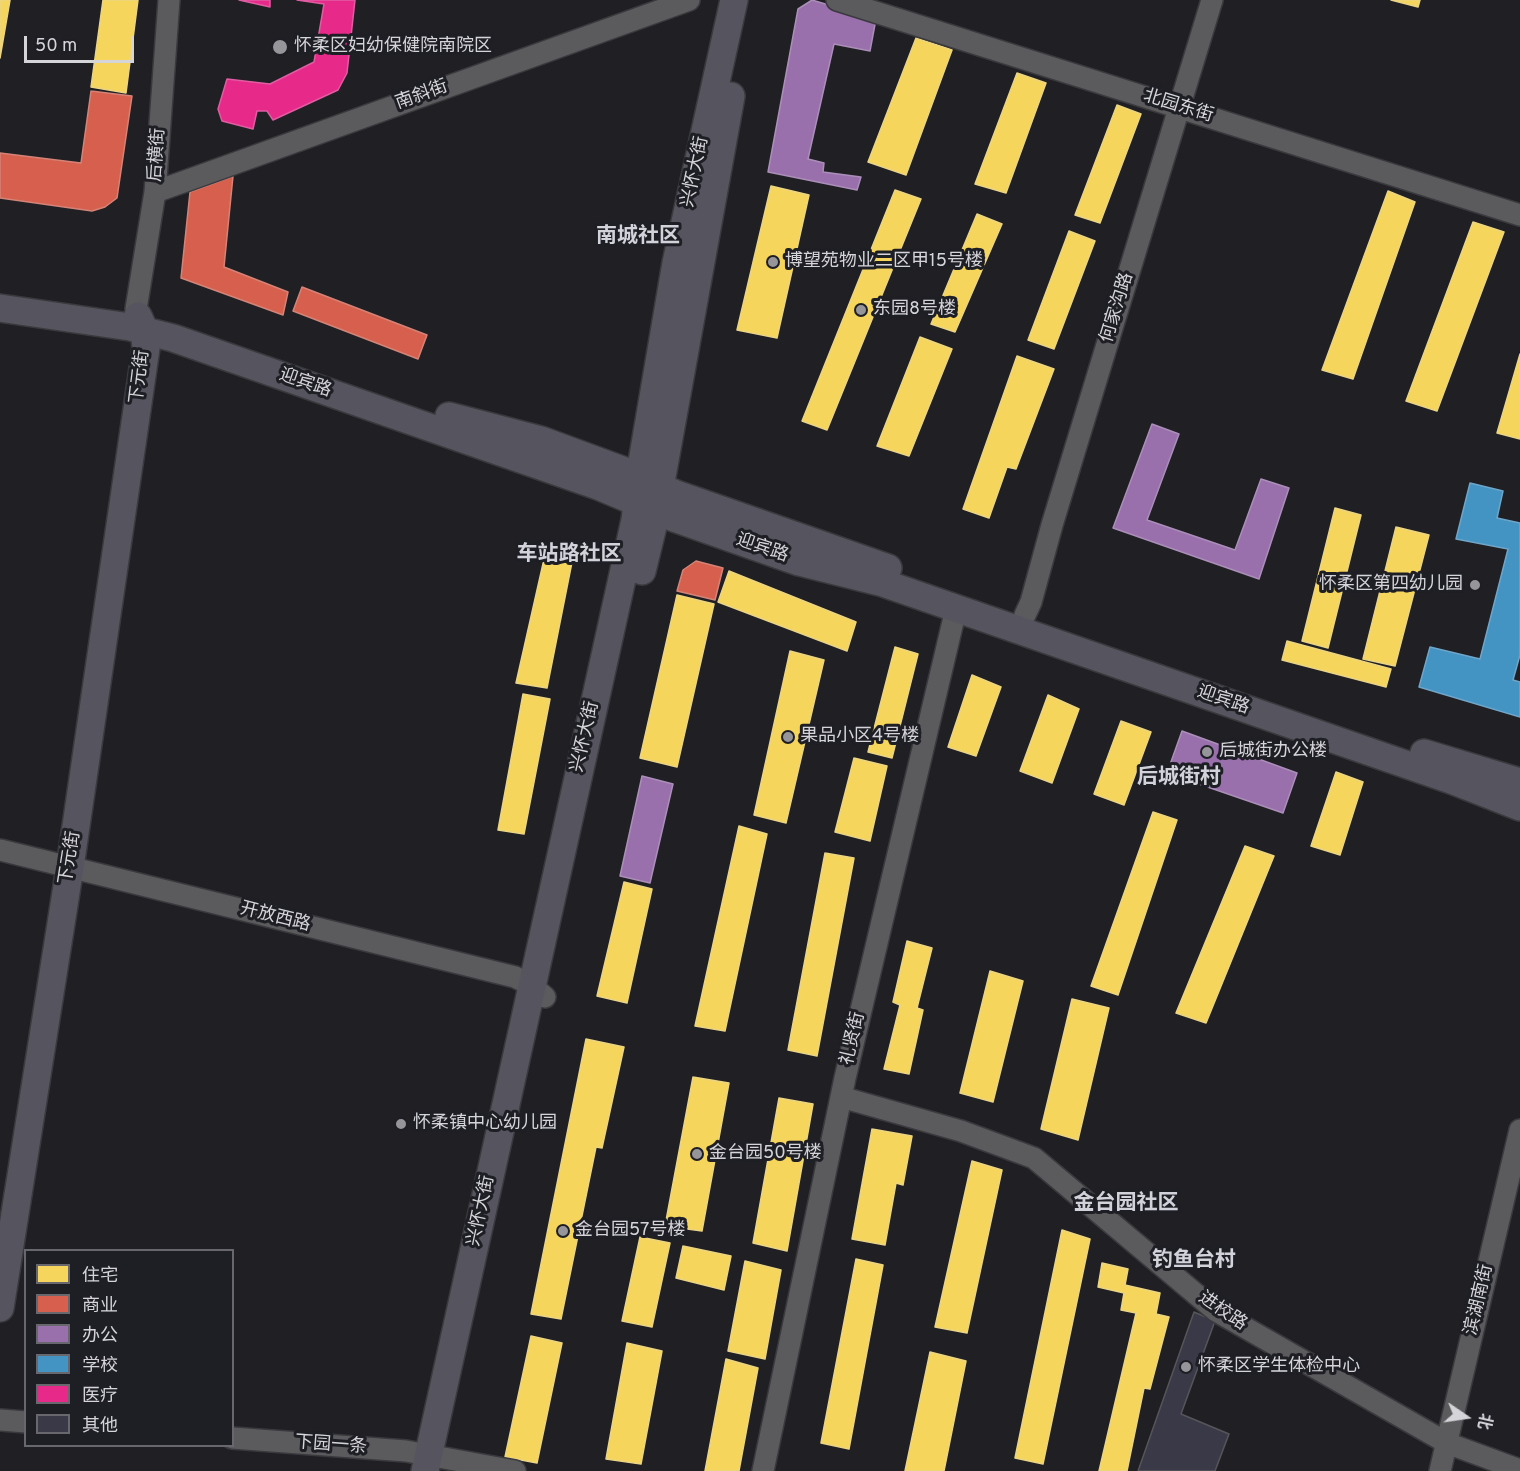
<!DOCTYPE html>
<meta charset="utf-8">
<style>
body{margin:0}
#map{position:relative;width:1520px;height:1471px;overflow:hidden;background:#1f1f24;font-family:Overpass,"Noto Sans SC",sans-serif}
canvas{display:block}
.legend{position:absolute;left:24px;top:1249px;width:210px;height:198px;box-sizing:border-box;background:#1e1e25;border:2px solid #67676d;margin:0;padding:8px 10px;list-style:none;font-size:18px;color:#d4d4d9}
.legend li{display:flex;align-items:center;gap:12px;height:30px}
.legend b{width:30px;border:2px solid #67676d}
.north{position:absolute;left:1436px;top:1387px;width:60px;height:60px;-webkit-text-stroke:4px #1e1e25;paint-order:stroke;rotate:103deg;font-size:16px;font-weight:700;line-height:24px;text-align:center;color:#d4d4d9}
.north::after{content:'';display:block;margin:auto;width:21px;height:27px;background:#d4d4d9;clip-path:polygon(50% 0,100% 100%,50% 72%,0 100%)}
.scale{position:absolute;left:24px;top:36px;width:110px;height:27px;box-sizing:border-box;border:3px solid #d4d4d9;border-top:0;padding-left:8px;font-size:18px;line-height:21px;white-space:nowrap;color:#d4d4d9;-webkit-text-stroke:4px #1e1e25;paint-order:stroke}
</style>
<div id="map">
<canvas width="1520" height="1471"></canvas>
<ul class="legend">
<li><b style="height:16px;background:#f6d55c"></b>住宅</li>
<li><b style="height:16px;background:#d6604d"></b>商业</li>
<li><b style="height:16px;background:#9970ab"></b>办公</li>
<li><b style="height:16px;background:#4393c3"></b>学校</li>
<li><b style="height:16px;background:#e7298a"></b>医疗</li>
<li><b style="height:16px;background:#3a3948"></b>其他</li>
</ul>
<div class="north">北</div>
<div class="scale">50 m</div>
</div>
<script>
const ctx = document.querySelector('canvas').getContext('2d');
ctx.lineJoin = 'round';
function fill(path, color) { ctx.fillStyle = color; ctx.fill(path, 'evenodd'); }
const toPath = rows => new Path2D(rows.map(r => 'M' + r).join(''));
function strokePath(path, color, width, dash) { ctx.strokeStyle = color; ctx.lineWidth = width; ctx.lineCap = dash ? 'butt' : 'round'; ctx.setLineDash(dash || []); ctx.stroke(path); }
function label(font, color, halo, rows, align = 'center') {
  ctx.font = font + ' Overpass,"Noto Sans SC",sans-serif'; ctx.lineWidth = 6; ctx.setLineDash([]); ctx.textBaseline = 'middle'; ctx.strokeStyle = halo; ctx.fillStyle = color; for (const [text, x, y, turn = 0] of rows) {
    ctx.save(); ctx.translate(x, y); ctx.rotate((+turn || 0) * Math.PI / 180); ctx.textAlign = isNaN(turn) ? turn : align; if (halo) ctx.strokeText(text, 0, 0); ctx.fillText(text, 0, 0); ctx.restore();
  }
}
const homes = toPath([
 [0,0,10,0,0,58,0,0],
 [103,0,138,0,126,93,91,87,103,0],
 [1391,0,1420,0,1418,7,1391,0],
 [916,38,952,50,906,175,868,162,916,38],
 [1017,73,1046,83,1006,193,975,184,1017,73],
 [1117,105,1141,114,1100,223,1075,215,1117,105],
 [771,186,809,195,777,338,737,330,771,186],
 [895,190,921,199,827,430,802,421,895,190],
 [1388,191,1415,202,1353,379,1322,370,1388,191],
 [977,214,1002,224,955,332,931,324,977,214],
 [1473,222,1504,232,1437,411,1406,401,1473,222],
 [1069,231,1095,241,1054,349,1028,340,1069,231],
 [920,337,952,349,909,456,877,446,920,337],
 [1520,354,1520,439,1497,433,1520,354],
 [1017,356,1054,369,1016,469,1007,467,989,518,963,509,1017,356],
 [1335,508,1361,515,1328,648,1302,641,1335,508],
 [1396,527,1429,535,1395,666,1363,659,1396,527],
 [547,546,574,552,547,688,516,683,547,546],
 [729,571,856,622,847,651,718,602,729,571],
 [677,595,714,604,677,767,640,758,677,595],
 [1287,641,1391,669,1386,687,1282,660,1287,641],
 [895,647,918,654,892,758,868,752,895,647],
 [790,651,824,660,786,823,754,815,790,651],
 [972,675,1001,687,976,756,948,747,972,675],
 [523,694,550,699,524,834,498,830,523,694],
 [1048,695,1079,709,1052,783,1020,771,1048,695],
 [1121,721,1151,732,1124,805,1094,794,1121,721],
 [854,758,887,766,870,841,835,832,854,758],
 [1336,772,1363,782,1340,855,1311,846,1336,772],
 [1153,812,1177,820,1118,995,1091,986,1153,812],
 [739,826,767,834,725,1031,695,1026,739,826],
 [1245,846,1274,856,1206,1023,1176,1013,1245,846],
 [825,853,854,858,817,1056,788,1050,825,853],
 [624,882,652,889,627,1003,597,996,624,882],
 [907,941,932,948,917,1008,923,1010,909,1074,884,1069,900,1005,893,1002,907,941],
 [990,971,1023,981,993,1102,960,1093,990,971],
 [1072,999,1109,1008,1078,1140,1041,1129,1072,999],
 [586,1039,624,1047,602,1148,596,1147,561,1319,531,1314,586,1039],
 [693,1077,729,1083,702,1231,665,1226,693,1077],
 [779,1098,813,1104,787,1251,753,1243,779,1098],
 [872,1129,912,1136,903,1185,896,1183,885,1245,852,1239,872,1129],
 [972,1161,1002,1170,967,1333,935,1327,972,1161],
 [1062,1230,1090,1239,1043,1464,1015,1458,1062,1230],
 [640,1237,670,1243,652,1327,622,1321,640,1237],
 [683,1246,731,1256,724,1290,676,1278,683,1246],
 [856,1259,883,1265,849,1449,821,1443,856,1259],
 [745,1261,781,1270,765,1359,728,1351,745,1261],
 [1102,1263,1128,1269,1125,1285,1160,1293,1156,1314,1169,1317,1150,1389,1144,1388,1127,1471,1099,1471,1136,1313,1121,1310,1124,1293,1098,1287,1102,1263],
 [531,1336,562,1343,537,1463,505,1457,531,1336],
 [627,1343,662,1351,641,1464,606,1459,627,1343],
 [930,1352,966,1361,944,1471,905,1471,930,1352],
 [726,1359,758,1368,739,1471,705,1471,726,1359]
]);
fill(homes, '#f6d55c');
strokePath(homes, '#ecd582', 1.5);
const shops = toPath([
 [91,91,132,96,117,198,105,207,92,211,0,198,0,153,81,163,91,91],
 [233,176,224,267,288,292,283,315,181,278,190,192,233,176],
 [302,287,427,335,418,359,293,311,302,287],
 [696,561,723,568,715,600,677,591,683,570,696,561]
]);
fill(shops, '#d6604d');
strokePath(shops, '#d58377', 1.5);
const offices = toPath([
 [812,0,876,19,870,51,834,44,808,159,824,163,823,172,861,177,857,190,768,172,798,9,812,0],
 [1152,424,1179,434,1147,520,1235,550,1261,479,1289,488,1259,579,1113,528,1152,424],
 [1182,731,1297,773,1283,813,1167,773,1182,731],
 [642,776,673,784,650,883,620,876,642,776]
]);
fill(offices, '#9970ab');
strokePath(offices, '#ab8eb9', 1.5);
const schools = toPath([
 [1470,483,1503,491,1497,518,1520,523,1520,655,1513,680,1520,682,1520,717,1419,687,1430,647,1480,659,1508,549,1456,539,1470,483]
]);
fill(schools, '#4393c3');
strokePath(schools, '#6ea6ca', 1.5);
const health = toPath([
 [239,0,270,0,270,7,239,0],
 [297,0,355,0,347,73,338,90,273,120,267,111,257,111,253,129,222,121,218,109,227,79,270,84,314,62,324,4,297,0]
]);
fill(health, '#e7298a');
strokePath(health, '#e15ca2', 1.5);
const building = toPath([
 [1194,1312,1215,1321,1181,1414,1229,1434,1215,1471,1138,1471,1194,1312]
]);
fill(building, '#3a3948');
strokePath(building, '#56565a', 1.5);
const minor = toPath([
 [837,0,1520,215],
 [155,192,689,0],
 [136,309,155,192,169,0],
 [1025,615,1031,602,1052,525,1212,0],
 [0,850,515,977,531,985,545,997],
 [841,1097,961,1131,1034,1158,1216,1311,1447,1443,1520,1470],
 [0,1420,26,1422],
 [232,1438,406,1451,515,1471],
 [763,1471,845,1078,956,609],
 [1440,1471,1520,1130]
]);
const major = toPath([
 [0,308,130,327,173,338,598,486,674,518,799,562,883,583,1451,780,1520,807],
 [449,416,541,440,625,471,676,494,888,568],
 [642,571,653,526,731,96],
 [1424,753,1520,782],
 [0,1308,70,867,146,348,144,329,138,316],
 [425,1471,635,520,642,462,676,263,734,0]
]);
strokePath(minor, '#3a3a3e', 24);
strokePath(major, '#3a3a3e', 30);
strokePath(minor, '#5b5b5e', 21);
strokePath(major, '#56555f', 27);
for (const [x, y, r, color] of [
 [280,47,8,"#95959a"],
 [773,262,6,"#95959a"],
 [861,310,6,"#95959a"],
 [1475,585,6,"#95959a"],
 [788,737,6,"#95959a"],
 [1207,752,6,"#95959a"],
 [401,1124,6,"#95959a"],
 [697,1154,6,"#95959a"],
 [563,1231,6,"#95959a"],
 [1186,1367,6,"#95959a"]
]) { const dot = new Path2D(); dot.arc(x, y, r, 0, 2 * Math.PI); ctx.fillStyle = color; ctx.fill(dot); strokePath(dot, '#1e1e25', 2); }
label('18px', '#d4d4d9', '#1e1e25', [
 ["怀柔区妇幼保健院南院区",294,47],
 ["博望苑物业二区甲15号楼",785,262],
 ["东园8号楼",873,310],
 ["怀柔区第四幼儿园",1463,585,"right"],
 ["果品小区4号楼",800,737],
 ["后城街办公楼",1219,752],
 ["怀柔镇中心幼儿园",413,1124],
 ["金台园50号楼",709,1154],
 ["金台园57号楼",575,1231],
 ["怀柔区学生体检中心",1198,1367]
], 'left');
label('18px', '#d4d4d9', '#1e1e25', [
 ["南斜街",422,96,-20],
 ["北园东街",1178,107,17],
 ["后横街",158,155,-86],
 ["兴怀大街",696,172,-78],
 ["何家沟路",1118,308,-73],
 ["下元街",141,377,-83],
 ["迎宾路",305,384,19],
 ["迎宾路",762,549,19],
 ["迎宾路",1223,701,19],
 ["兴怀大街",586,737,-77],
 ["下元街",71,858,-81],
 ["开放西路",275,918,14],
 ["礼贤街",854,1039,-77],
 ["兴怀大街",482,1211,-78],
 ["滨湖南街",1480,1300,-77],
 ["进校路",1222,1312,34],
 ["下园一条",331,1446,4]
]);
label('bold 21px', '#d2d2db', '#1e1e25', [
 ["南城社区",638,238],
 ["车站路社区",569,556],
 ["后城街村",1179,779],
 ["金台园社区",1126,1205],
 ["钓鱼台村",1194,1262]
]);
</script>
